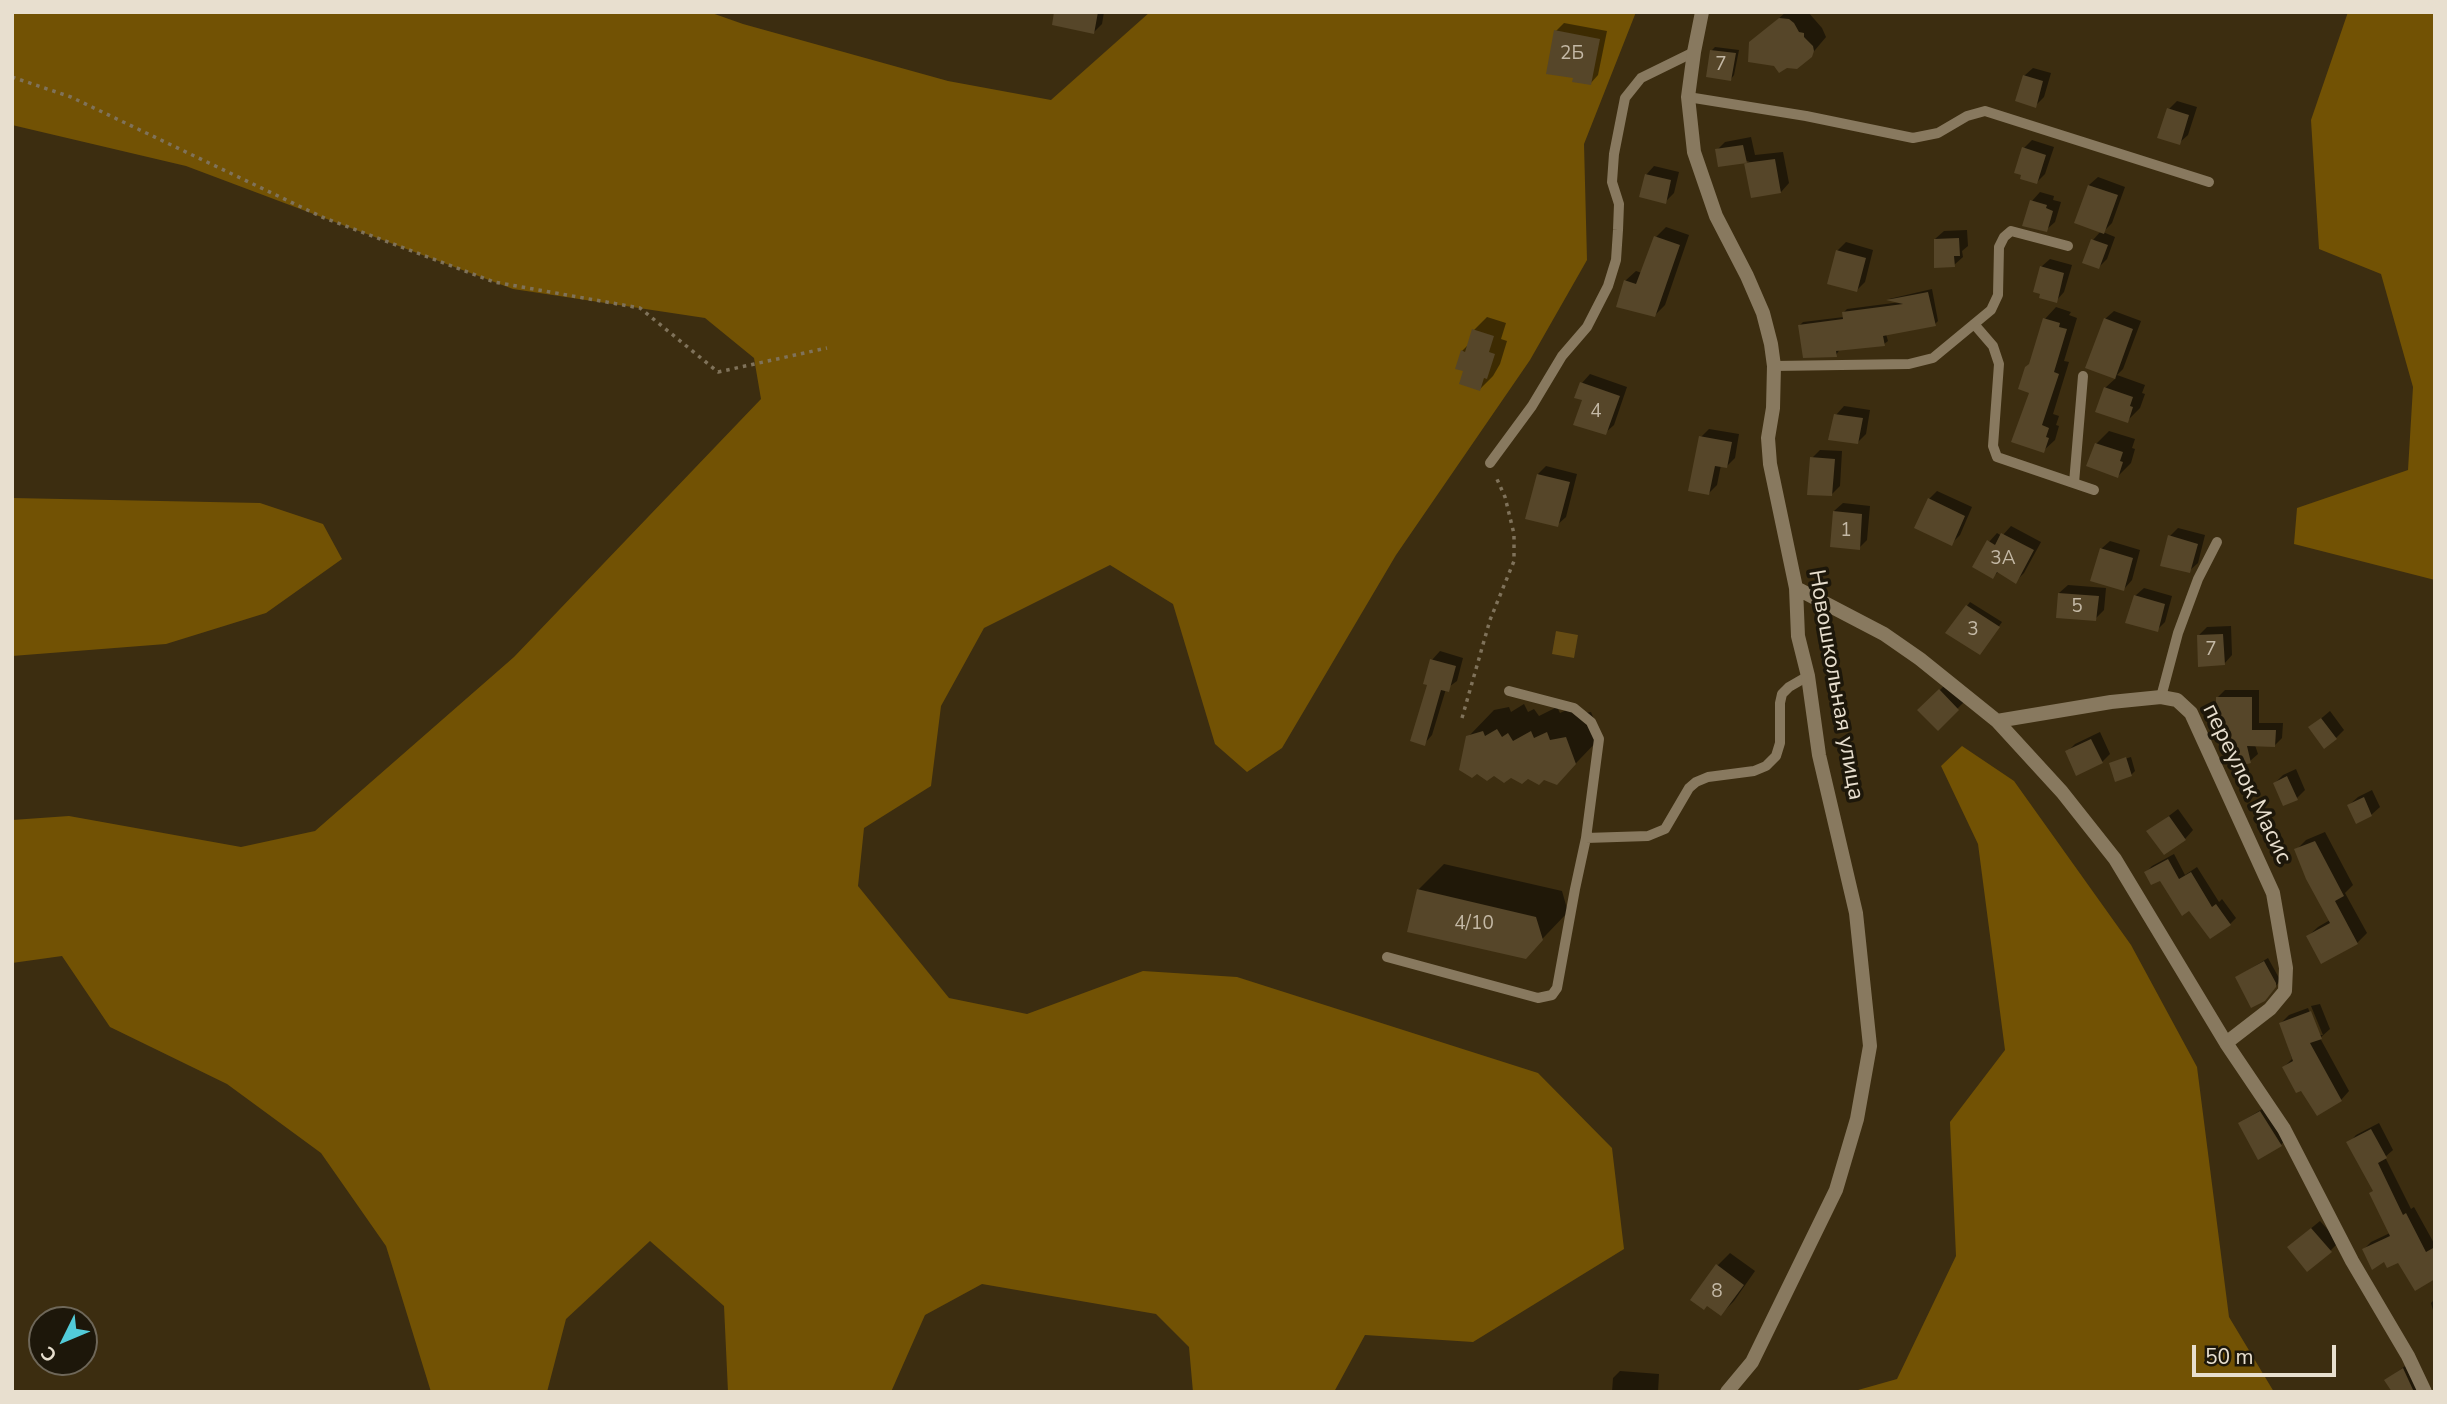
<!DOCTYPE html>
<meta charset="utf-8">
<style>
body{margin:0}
#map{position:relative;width:2447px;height:1404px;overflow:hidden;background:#3c2d10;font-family:"Nunito Sans",sans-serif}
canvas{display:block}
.frame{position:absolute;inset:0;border:14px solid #e8dfcf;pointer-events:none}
.north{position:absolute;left:28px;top:1306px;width:70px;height:70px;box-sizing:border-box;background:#1d170a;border:2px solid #6e6759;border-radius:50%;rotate:227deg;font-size:19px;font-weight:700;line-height:28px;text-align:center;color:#e8dfcf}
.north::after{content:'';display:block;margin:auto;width:24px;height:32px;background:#52cbd9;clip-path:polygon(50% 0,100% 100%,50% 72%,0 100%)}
.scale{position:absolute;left:2192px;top:1345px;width:144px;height:32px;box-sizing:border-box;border:4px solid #e8dfcf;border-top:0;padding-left:9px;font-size:21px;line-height:24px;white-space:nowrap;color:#e8dfcf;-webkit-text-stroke:5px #1d170a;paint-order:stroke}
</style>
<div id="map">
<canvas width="2447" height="1404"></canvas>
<div class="frame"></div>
<div class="north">С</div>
<div class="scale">50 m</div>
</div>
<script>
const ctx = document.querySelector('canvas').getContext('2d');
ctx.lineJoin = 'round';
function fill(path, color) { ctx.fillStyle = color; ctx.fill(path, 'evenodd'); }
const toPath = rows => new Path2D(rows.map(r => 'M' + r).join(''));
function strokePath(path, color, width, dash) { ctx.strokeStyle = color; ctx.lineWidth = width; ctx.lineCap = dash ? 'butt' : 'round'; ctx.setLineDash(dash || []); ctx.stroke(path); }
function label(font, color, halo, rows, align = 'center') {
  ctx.font = font + ' "Nunito Sans",sans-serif'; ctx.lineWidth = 7; ctx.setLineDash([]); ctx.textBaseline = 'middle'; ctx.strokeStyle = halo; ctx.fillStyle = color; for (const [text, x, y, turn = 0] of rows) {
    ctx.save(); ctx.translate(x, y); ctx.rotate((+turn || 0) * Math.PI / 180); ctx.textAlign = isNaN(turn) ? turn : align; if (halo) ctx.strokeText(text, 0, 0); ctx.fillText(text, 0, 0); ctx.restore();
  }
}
fill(toPath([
 [1556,631,1578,635,1574,658,1552,654]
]), '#664c13');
fill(toPath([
 [12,12,709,12,743,24,948,81,1051,100,1150,12,1636,12,1584,144,1587,260,1530,360,1396,555,1282,748,1247,772,1215,744,1173,604,1110,565,984,628,941,706,931,786,864,828,858,886,949,998,1027,1014,1143,971,1237,977,1538,1073,1612,1148,1624,1249,1473,1342,1365,1335,1334,1392,1193,1392,1189,1347,1156,1314,982,1284,925,1315,891,1392,728,1392,724,1306,650,1241,566,1319,547,1392,431,1392,386,1246,321,1153,227,1084,110,1027,62,956,12,963,12,820,69,816,241,847,315,831,514,657,761,399,754,358,705,318,513,289,186,166,12,125],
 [2348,12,2435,12,2435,580,2294,544,2297,508,2408,470,2413,387,2381,274,2319,249,2311,120],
 [12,498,260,503,323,524,342,559,266,613,166,644,12,656],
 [1962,746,2014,781,2131,945,2197,1067,2229,1317,2274,1392,1851,1392,1897,1379,1956,1256,1950,1122,2005,1050,1978,844,1941,766]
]), '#725204');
fill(toPath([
 [1056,12,1104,12,1102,24,1094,32],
 [1786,12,1808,12,1822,28,1826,37,1810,56,1775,64,1751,43],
 [1564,23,1607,31,1598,75,1590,84,1575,77,1556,31],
 [1715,47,1739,50,1734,75,1731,79,1712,50],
 [2033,68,2051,73,2044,97,2035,106,2024,76],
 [2177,101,2197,107,2188,135,2179,143,2169,109],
 [1751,137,1755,155,1783,152,1789,183,1781,192,1746,164,1749,161,1720,165,1717,150,1725,142],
 [2032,140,2054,147,2045,174,2037,182,2023,174,2024,148],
 [1654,166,1679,172,1674,193,1665,202,1646,175],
 [2098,177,2125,187,2112,223,2103,232,2115,237,2107,259,2099,267,2093,240,2101,231,2077,222,2089,185],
 [2040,192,2054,196,2053,200,2061,202,2055,222,2046,230,2032,201],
 [1666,227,1689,235,1665,305,1655,315,1625,281,1636,271,1642,273,1656,237],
 [1967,230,1968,246,1962,251,1963,257,1954,265,1935,239,1944,231],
 [1846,242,1873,250,1865,282,1857,290,1837,251],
 [2050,259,2072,265,2064,292,2056,301,2041,267],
 [1932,289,1938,321,1935,324,1886,334,1888,341,1884,344,1840,349,1836,355,1799,326,1803,322,1844,317,1844,312,1847,309,1901,302,1889,299],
 [2056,307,2071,312,2069,315,2077,318,2064,361,2069,362,2053,414,2059,416,2056,425,2059,426,2055,440,2043,451,2031,392,2031,363,2045,319],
 [2114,311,2141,321,2123,369,2117,375,2145,385,2142,393,2145,394,2140,408,2127,421,2105,388,2116,378,2088,367,2105,319],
 [1487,317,1506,323,1501,339,1507,341,1500,364,1493,376,1480,389,1465,370,1462,351,1470,343,1474,330],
 [1590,374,1627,387,1614,425,1605,433,1584,399,1582,383],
 [1844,406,1870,410,1866,434,1858,442,1836,415],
 [1709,429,1739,434,1735,458,1727,466,1721,465,1717,485,1709,493,1701,437],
 [2109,431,2135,439,2132,448,2135,449,2131,463,2118,476,2096,444],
 [1820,450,1842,451,1840,486,1832,494,1812,458],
 [1546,466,1577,474,1566,517,1557,525,1538,474],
 [1937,491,1972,507,1960,535,1951,544,1929,499],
 [1843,503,1870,506,1867,540,1859,548,1834,511],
 [2011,526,2041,542,2024,573,2016,581,1999,571,1993,577,1989,542,1997,533,2002,536],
 [2178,528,2205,535,2198,563,2189,571,2170,536],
 [2110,541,2140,550,2132,580,2124,589,2101,549],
 [2068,585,2106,588,2104,610,2095,619,2059,593],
 [2144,588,2172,596,2165,622,2157,630,2135,596],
 [1970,602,2002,622,1983,649,1967,606],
 [2231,626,2232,655,2224,664,2198,636,2207,627],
 [1440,651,1463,658,1457,681,1446,689,1432,735,1424,744,1432,660],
 [1948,682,1966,700,1938,728,1920,710],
 [2225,690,2259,690,2259,723,2283,723,2282,738,2275,745,2255,745,2258,754,2250,761,2217,698],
 [1524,704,1528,712,1534,709,1539,716,1557,707,1560,713,1573,707,1575,715,1591,712,1601,737,1557,783,1543,778,1468,737,1494,710,1509,707,1511,712],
 [2330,711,2344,730,2336,738,2311,727],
 [2100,732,2110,754,2102,762,2067,752,2075,744],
 [2131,757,2135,771,2131,775,2111,763],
 [2296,769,2305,790,2297,798,2275,783,2283,775],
 [2372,790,2380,807,2371,815,2349,805,2358,797],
 [2178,809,2193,830,2185,839,2149,831],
 [2325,832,2353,885,2345,893,2367,933,2357,943,2308,936,2318,927,2330,920,2296,850,2306,840],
 [2174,854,2185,875,2197,867,2219,902,2222,899,2236,918,2230,924,2190,909,2160,878,2146,872,2152,866],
 [1444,864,1562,891,1568,912,1525,957,1418,890],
 [2268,958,2279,978,2279,982,2268,995,2237,977],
 [2320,1004,2330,1029,2320,1038,2349,1091,2341,1100,2284,1067,2292,1059,2281,1023,2289,1015,2308,1008,2319,1035,2323,1035,2311,1006],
 [2264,1108,2284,1141,2281,1145,2244,1120],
 [2379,1123,2393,1150,2385,1157,2411,1209,2414,1207,2435,1245,2435,1277,2399,1261,2385,1259,2364,1249,2371,1242,2390,1233,2375,1190,2349,1143,2356,1135],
 [2320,1221,2339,1242,2330,1251,2298,1239],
 [1730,1253,1755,1271,1734,1301,1721,1314,1708,1304,1717,1266],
 [2435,1299,2435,1318,2431,1303],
 [2412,1361,2429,1392,2394,1392,2386,1380],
 [1620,1371,1659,1374,1658,1392,1612,1392,1613,1378]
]), '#0007');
fill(toPath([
 [1054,12,1098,12,1094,34,1052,25],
 [1779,18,1789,19,1794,23,1799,32,1804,33,1804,37,1813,46,1814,51,1812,57,1797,69,1787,68,1779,73,1774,66,1748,62,1749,42],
 [1554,30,1600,39,1591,85,1572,82,1573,78,1546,74],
 [1710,50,1736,53,1731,81,1706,77],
 [2023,75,2043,81,2036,108,2015,101],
 [2167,108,2189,115,2180,145,2157,138],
 [1743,145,1747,163,1718,167,1715,149],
 [2022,147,2046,155,2037,184,2020,179,2021,175,2014,173],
 [1775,159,1781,193,1751,198,1744,163],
 [1645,174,1671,180,1666,204,1639,197],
 [2088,185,2118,195,2104,234,2074,223],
 [2030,200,2047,205,2046,208,2053,211,2047,232,2022,226],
 [1654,236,1680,245,1655,317,1616,307,1624,280,1636,284],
 [1959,238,1960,256,1954,256,1955,267,1934,268,1934,239],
 [2091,239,2108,245,2099,269,2082,263],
 [1836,250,1866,258,1857,292,1827,284],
 [2040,266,2064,273,2057,303,2039,298,2040,294,2033,292],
 [1928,292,1936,326,1883,336,1885,346,1836,351,1837,357,1803,358,1798,325,1843,319,1842,312,1903,304,1886,300],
 [2043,318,2060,323,2059,327,2067,329,2054,372,2059,374,2042,425,2049,428,2046,437,2049,438,2044,453,2011,442,2029,393,2018,389,2025,367,2029,364],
 [2104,318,2133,329,2115,379,2085,368],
 [1472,329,1494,336,1489,352,1495,354,1487,379,1484,378,1480,391,1459,384,1463,371,1455,369,1461,350,1465,352],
 [1580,382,1620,396,1606,435,1573,425,1582,400,1574,398],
 [2104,387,2133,397,2130,406,2133,407,2128,423,2095,412],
 [1834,414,1863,418,1858,444,1828,440],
 [1699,436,1732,442,1727,468,1715,466,1709,495,1688,491],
 [2095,443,2123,452,2120,461,2123,462,2118,478,2086,466],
 [1810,457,1835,459,1832,496,1807,495],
 [1537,474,1570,482,1558,527,1525,519],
 [1928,498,1965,516,1952,546,1914,528],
 [1833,511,1862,514,1860,550,1830,547],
 [2001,533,2034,550,2016,584,1997,572,1993,579,1972,567,1987,540,1995,545],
 [2168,535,2198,544,2190,573,2160,566],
 [2100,548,2133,558,2124,591,2090,581],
 [2058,593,2099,596,2096,621,2056,618],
 [2134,595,2165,604,2158,632,2125,623],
 [1966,605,2000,627,1980,655,1945,633],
 [2223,634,2225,665,2198,667,2197,635],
 [1430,659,1456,666,1449,692,1441,690,1425,746,1410,741,1427,685,1423,684],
 [1939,689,1959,710,1938,731,1917,710],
 [2216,697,2252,697,2252,730,2276,730,2275,747,2247,746,2251,763,2232,768,2222,729,2216,729],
 [2321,718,2337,739,2324,749,2308,727],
 [1497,729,1502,737,1508,733,1513,741,1531,731,1534,738,1547,732,1550,740,1566,737,1576,764,1557,785,1544,780,1539,785,1528,779,1522,784,1511,778,1504,783,1494,776,1487,781,1477,774,1472,778,1459,770,1466,736,1483,731,1485,736],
 [2091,739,2103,763,2076,776,2065,751],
 [2126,757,2132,776,2115,782,2109,763],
 [2287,776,2298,800,2283,806,2273,783],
 [2364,797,2372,816,2356,824,2347,805],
 [2169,816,2186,840,2164,855,2146,831],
 [2315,841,2344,896,2335,901,2358,944,2321,964,2306,936,2330,923,2306,879,2294,849],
 [2168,859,2179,879,2191,872,2212,907,2216,904,2231,925,2210,939,2189,911,2182,916,2160,881,2151,885,2144,872],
 [1417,889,1536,917,1543,940,1526,959,1407,932],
 [2264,961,2276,983,2276,987,2265,1001,2251,1008,2235,977],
 [2311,1011,2322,1039,2310,1043,2342,1101,2317,1116,2301,1091,2296,1093,2282,1067,2293,1061,2279,1023],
 [2260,1111,2282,1146,2258,1160,2238,1123],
 [2371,1129,2387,1158,2378,1163,2403,1215,2406,1213,2426,1252,2435,1247,2435,1279,2415,1291,2398,1263,2387,1268,2384,1262,2372,1270,2362,1249,2390,1236,2369,1193,2373,1191,2346,1142],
 [2311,1228,2332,1252,2307,1272,2287,1247],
 [1716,1264,1744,1285,1721,1316,1707,1306,1704,1310,1690,1300],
 [2403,1368,2414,1392,2392,1392,2384,1380]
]), '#564629');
strokePath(toPath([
 [12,77,71,97,322,217,494,282,640,308,718,372,827,348],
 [1462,718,1490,620,1514,561,1514,534,1505,497,1496,477]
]), '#7f725a', 3.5, [3.5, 5]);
strokePath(toPath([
 [1688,97,1806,116,1913,138,1938,133,1967,116,1985,111,2209,182],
 [1974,324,1993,346,1999,364,1993,446,1997,457,2094,490],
 [1774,366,1909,364,1933,358,1991,310,1998,295,1999,247,2004,237,2011,231,2068,246],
 [1490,463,1532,406,1562,356,1587,327,1608,286,1616,260,1618,230,1619,204,1612,182,1614,154,1625,98,1641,78,1694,52],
 [2074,483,2083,376],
 [1509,691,1574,708,1591,722,1599,739,1586,838,1648,836,1665,829,1689,788,1696,782,1708,777,1754,771,1766,766,1776,756,1780,743,1780,703,1782,694,1789,687,1808,676],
 [2161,697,2178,633,2198,579,2217,542],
 [1387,957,1538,998,1552,995,1557,988,1575,889,1586,838]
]), '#88795f', 10);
strokePath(toPath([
 [1702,12,1694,52,1688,97,1694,152,1716,216,1747,276,1763,313,1771,344,1774,366,1773,408,1768,438,1770,464,1796,588,1798,636,1808,676,1819,755,1856,913,1870,1046,1857,1119,1836,1190,1752,1362,1727,1392],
 [1796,588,1884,634,1920,659,1997,721,2062,792,2115,859,2226,1043,2284,1129,2352,1261,2408,1356,2425,1392],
 [1997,721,2111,702,2161,697,2177,700,2191,713,2273,893,2286,968,2285,991,2270,1009,2226,1043]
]), '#88795f', 14);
label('19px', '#c4b9a6', null, [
 ["2Б",1572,54],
 ["7",1721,65],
 ["4",1596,412],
 ["1",1846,531],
 ["3А",2003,559],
 ["5",2077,607],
 ["3",1973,630],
 ["7",2211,650],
 ["4/10",1474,924],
 ["8",1717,1292]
]);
label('23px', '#e8dfcf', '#1d170a', [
 ["Новошкольная улица",1835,685,80],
 ["переулок Масис",2246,784,64]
]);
</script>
